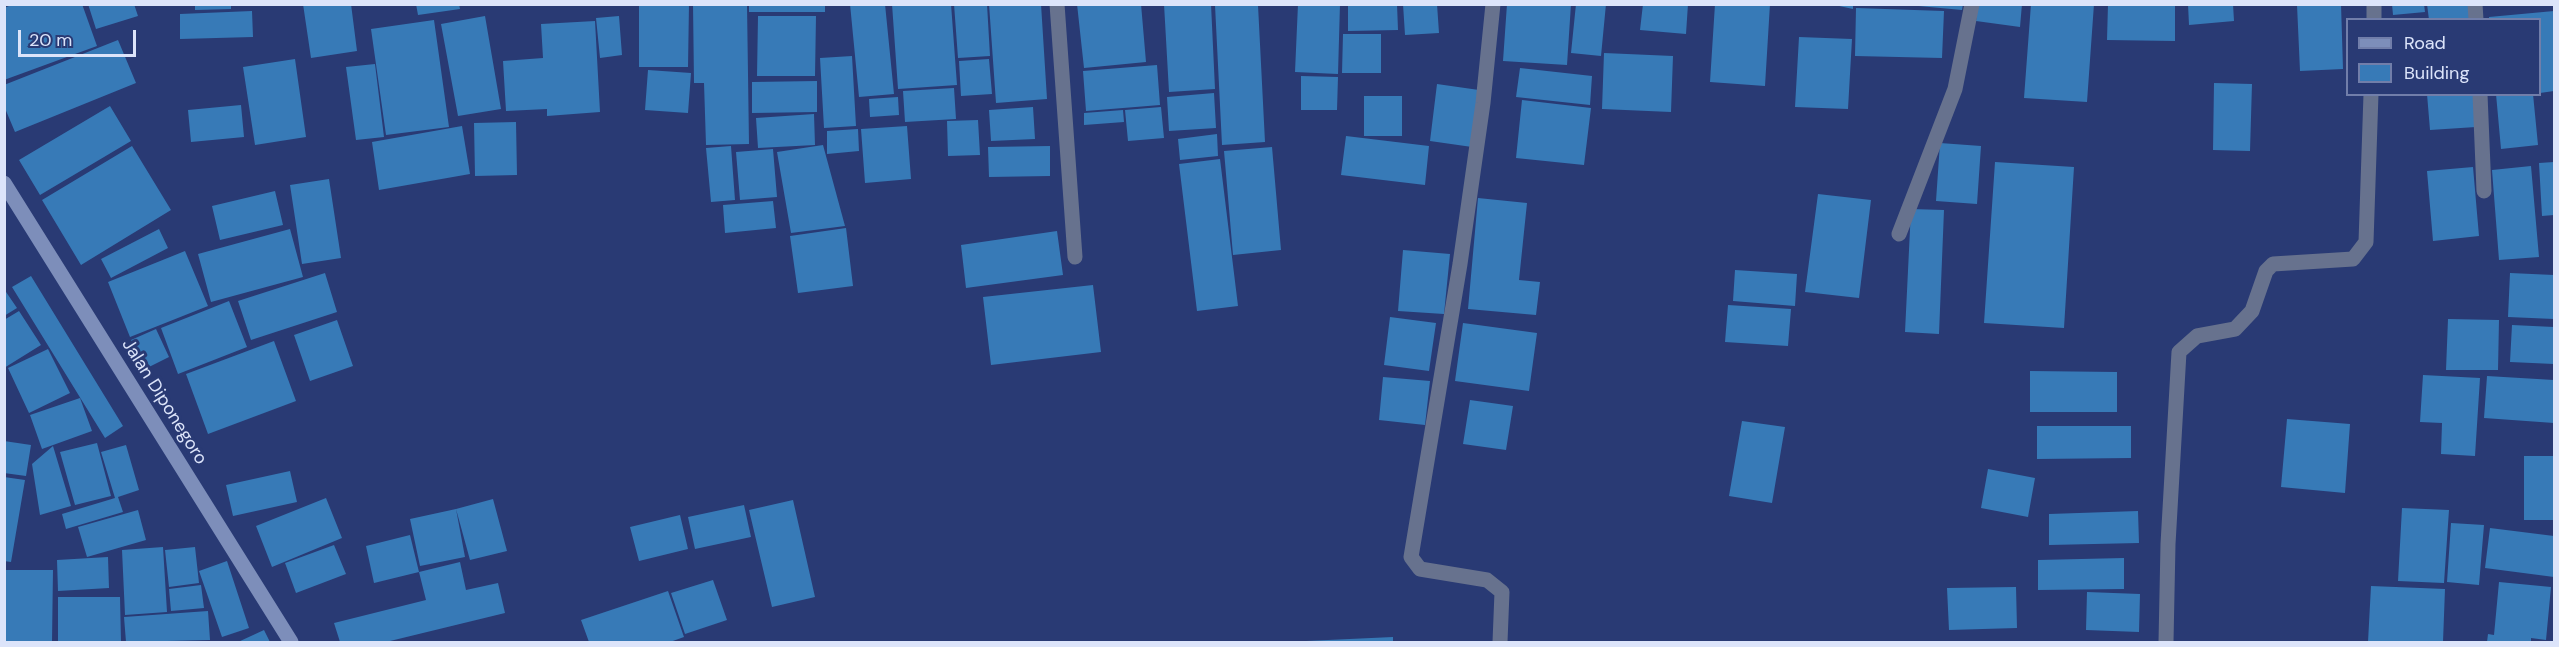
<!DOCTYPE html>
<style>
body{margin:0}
#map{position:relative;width:2559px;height:647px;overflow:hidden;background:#293a74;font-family:"DM Sans",sans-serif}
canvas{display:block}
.frame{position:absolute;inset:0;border:6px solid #dce4fa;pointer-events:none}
.legend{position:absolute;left:2346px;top:18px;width:195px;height:78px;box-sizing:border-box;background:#293a74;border:2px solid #717eaa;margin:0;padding:8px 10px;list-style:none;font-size:18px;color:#dce4fa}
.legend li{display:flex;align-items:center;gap:12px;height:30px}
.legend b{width:30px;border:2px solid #717eaa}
.scale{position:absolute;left:18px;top:30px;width:118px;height:27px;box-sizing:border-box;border:3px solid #dce4fa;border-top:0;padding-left:8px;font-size:18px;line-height:21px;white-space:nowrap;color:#dce4fa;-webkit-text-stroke:4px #293a74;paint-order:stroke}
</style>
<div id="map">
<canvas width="2559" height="647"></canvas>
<div class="frame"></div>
<ul class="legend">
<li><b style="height:8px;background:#7d8eba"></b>Road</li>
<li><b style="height:16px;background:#377ab7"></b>Building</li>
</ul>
<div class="scale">20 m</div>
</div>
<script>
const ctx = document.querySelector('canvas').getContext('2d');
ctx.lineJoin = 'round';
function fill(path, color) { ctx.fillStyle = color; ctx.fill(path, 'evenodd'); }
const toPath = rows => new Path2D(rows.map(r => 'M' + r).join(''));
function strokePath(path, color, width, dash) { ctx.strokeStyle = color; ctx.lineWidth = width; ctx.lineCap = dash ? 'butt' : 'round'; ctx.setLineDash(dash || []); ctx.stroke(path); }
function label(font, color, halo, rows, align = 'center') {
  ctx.font = font + ' "DM Sans",sans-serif'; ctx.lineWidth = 6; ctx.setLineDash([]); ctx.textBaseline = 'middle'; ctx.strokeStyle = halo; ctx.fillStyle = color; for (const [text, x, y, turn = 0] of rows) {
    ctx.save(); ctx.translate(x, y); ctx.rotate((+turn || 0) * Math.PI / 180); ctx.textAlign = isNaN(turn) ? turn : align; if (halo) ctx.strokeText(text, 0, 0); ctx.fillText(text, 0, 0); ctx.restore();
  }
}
fill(toPath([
 [14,4,82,4,97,46,4,80,4,8],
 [88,4,134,4,138,16,96,29],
 [195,4,231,4,231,9,195,10],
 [303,4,351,4,357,51,311,58],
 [416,4,459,4,460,9,418,15],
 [639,4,689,4,688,67,639,67],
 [693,4,747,4,749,144,706,145,704,83,694,83],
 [749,4,825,4,825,12,749,12],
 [850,4,885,4,894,94,859,97],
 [892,4,951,4,957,85,898,89],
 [954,4,987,4,990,56,958,58],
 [989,4,1041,4,1047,99,996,103],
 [1077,4,1141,4,1146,62,1084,68],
 [1164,4,1211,4,1215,89,1169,92],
 [1298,4,1340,4,1338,74,1295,72],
 [1348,4,1397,4,1398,30,1348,31],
 [1403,4,1437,4,1439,33,1405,35],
 [1507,4,1571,4,1567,65,1503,61],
 [1576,4,1606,4,1601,56,1571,53],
 [1643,4,1688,4,1686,34,1640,30],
 [1715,4,1770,4,1765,86,1710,82],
 [1830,4,1853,4,1853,9],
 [1897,4,1963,4,1962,10],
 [1978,4,2022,4,2020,27,1976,21],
 [2031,4,2094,4,2087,102,2024,98],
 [2108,4,2175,4,2175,41,2107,40],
 [2188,4,2233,4,2234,21,2189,25],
 [2341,4,2343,69,2300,71,2297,5],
 [2392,4,2424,4,2425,12,2393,15],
 [2427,4,2470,4,2472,20,2429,20],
 [1215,5,1258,5,1265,142,1222,145],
 [1856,8,1944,11,1942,58,1855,56],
 [252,11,253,37,180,39,180,14],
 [2554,11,2554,91,2540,93,2540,20,2489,20,2489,17],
 [485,16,501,109,458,116,441,24],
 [619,16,622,55,600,58,596,18],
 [758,16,816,16,815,76,757,76],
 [434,20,449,127,386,135,371,29],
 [595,21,600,112,547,116,547,109,506,111,503,61,543,58,541,24],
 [1343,34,1381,34,1381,73,1342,73],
 [1799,37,1852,39,1848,109,1795,107],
 [118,40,136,83,15,132,4,106,4,85],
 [1604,53,1673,56,1671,112,1602,109],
 [852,56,856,126,824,128,820,58],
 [295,59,306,137,255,145,243,67],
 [989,59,992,94,961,96,959,61],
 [375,64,384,137,356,140,346,67],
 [1157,65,1160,105,1086,111,1083,71],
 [1520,68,1592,76,1590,105,1516,97],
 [648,70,691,73,688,113,645,110],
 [1301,76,1338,77,1337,110,1301,110],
 [817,81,817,112,752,113,752,82],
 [2214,83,2252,84,2250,151,2213,150],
 [1437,84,1479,90,1472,147,1430,141],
 [954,88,956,119,905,122,903,91],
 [1214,93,1216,128,1169,131,1167,97],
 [2427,94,2474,94,2476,127,2430,130],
 [2496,94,2533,94,2538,145,2501,149],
 [1364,96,1402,96,1402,136,1364,136],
 [898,97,899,115,870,117,869,99],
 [1522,100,1591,108,1584,165,1516,158],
 [241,105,244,137,191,142,188,110],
 [110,106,131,141,40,195,19,160],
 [1033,107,1035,139,991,141,989,110],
 [1161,107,1164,138,1128,141,1125,110],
 [1123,110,1124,122,1084,125,1084,113],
 [814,114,815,145,758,148,756,118],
 [978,120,980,155,948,156,947,121],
 [516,122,517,175,475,176,474,123],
 [462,126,470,174,379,190,372,142],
 [907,126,911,179,865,183,861,129],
 [858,129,859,151,827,154,827,131],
 [1217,134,1218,156,1180,160,1178,139],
 [1346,136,1429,146,1425,185,1341,175],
 [1940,143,1981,146,1977,204,1936,201],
 [823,145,845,226,791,233,777,152],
 [132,146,171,210,81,265,42,200],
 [731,146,735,200,711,202,706,148],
 [1050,146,1050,176,989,177,988,147],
 [1272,147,1281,250,1233,255,1224,151],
 [773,149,777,197,740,200,736,152],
 [1220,159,1238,306,1197,311,1179,164],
 [1995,162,2074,167,2064,328,1984,323],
 [2554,162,2554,215,2542,216,2539,163],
 [2531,166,2539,257,2499,260,2492,170],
 [2473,167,2479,236,2433,241,2427,171],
 [329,179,341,258,302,264,290,185],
 [275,191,283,225,220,240,212,206],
 [1818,194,1871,200,1859,298,1805,292],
 [1478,198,1527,203,1519,280,1540,282,1536,315,1468,309],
 [773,201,776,228,725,233,723,205],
 [1911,209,1944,210,1939,334,1905,332],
 [846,228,853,286,798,293,790,236],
 [159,229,168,248,111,278,101,259],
 [290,229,303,277,211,302,198,254],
 [1057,231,1063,275,966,288,961,245],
 [1403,250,1450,254,1444,314,1398,311],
 [185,251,208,306,130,337,108,282],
 [1735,270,1797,274,1795,306,1733,301],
 [325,273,337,312,251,340,238,301],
 [2510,273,2554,275,2554,319,2508,317],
 [31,276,123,426,105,438,12,287],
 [1093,285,1101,352,991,365,983,297],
 [4,289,17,308,4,316],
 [229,301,247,347,178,374,161,328],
 [1728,305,1791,309,1788,346,1725,342],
 [19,311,41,345,4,368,4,320],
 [1390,317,1436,323,1429,371,1384,365],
 [2448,319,2499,320,2498,370,2446,370],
 [337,320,353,366,310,381,294,335],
 [1463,323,1537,333,1529,391,1455,381],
 [2512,325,2554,327,2554,364,2510,362],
 [156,329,169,357,145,369,131,340],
 [274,341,296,401,208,434,186,374],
 [48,349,70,393,29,413,8,368],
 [2030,371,2117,372,2117,412,2030,412],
 [2423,375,2480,378,2475,456,2441,454,2442,423,2420,422],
 [2487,376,2554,380,2554,423,2484,418],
 [1383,377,1430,381,1425,425,1379,420],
 [80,398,92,431,42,449,30,415],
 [1470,400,1513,406,1506,450,1463,444],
 [2287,419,2350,424,2345,493,2281,487],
 [1742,421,1785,427,1772,503,1729,496],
 [2037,426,2131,426,2131,458,2037,459],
 [4,441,31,445,26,476,4,473],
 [97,443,111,496,75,505,60,452],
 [126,445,139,490,118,497,123,512,66,529,62,514,115,498,101,452],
 [53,446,71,506,40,515,32,464],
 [2524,456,2554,456,2554,520,2524,520],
 [1988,469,2035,478,2028,517,1981,508],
 [290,471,297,502,233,516,226,485],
 [4,477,25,480,11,562,4,561],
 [326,498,342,538,272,567,256,526],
 [493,499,507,551,470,560,456,509],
 [793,500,815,597,772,607,749,510],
 [744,505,751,537,695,549,688,517],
 [2402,508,2449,510,2444,583,2398,581],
 [456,509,465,557,420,566,410,519],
 [138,510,146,540,87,557,78,527],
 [2138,511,2139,543,2049,545,2049,514],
 [680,515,688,549,639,561,630,527],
 [2451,523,2484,525,2479,585,2447,582],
 [2490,528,2554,536,2554,577,2485,568],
 [410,535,419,572,374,583,366,546],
 [334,545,346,574,296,593,285,563],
 [163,547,167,612,125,615,122,550],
 [195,547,199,583,169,587,165,550],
 [108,557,109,588,58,591,57,560],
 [2124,558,2124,589,2038,590,2038,560],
 [227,561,249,628,222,637,199,571],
 [460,562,466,590,498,583,505,613,386,642,340,642,334,623,426,600,419,572],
 [4,570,53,570,52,642,4,642],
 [713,580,727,620,685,634,671,593],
 [2499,582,2551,587,2546,640,2531,638,2531,642,2487,642,2488,634,2494,635],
 [201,585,204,608,171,611,169,589],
 [2371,586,2445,589,2443,642,2368,642],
 [2016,587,2017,628,1949,630,1947,588],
 [668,591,684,637,670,642,589,642,581,620],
 [2087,592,2140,594,2139,632,2086,630],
 [58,597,120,597,121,642,58,642],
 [208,611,210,640,126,642,124,617],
 [264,630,270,642,238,642],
 [1393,637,1393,642,1306,642,1306,641]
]), '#377ab7');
strokePath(toPath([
 [1057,4,1075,257],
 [1493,4,1483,103,1460,264,1411,557,1420,569,1487,580,1502,592,1500,642],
 [2475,4,2476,20],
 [2374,20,2374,4],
 [2480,94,2484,191],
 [1899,234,1955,89,1972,4],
 [2166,642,2168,544,2179,352,2197,336,2235,329,2252,311,2266,271,2273,264,2353,259,2366,242,2371,94]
]), '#67728e', 15);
strokePath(toPath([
 [4,183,291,642]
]), '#7d8eba', 15);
label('18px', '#dce4fa', '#293a74', [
 ["Jalan Diponegoro",164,402,58]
]);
</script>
